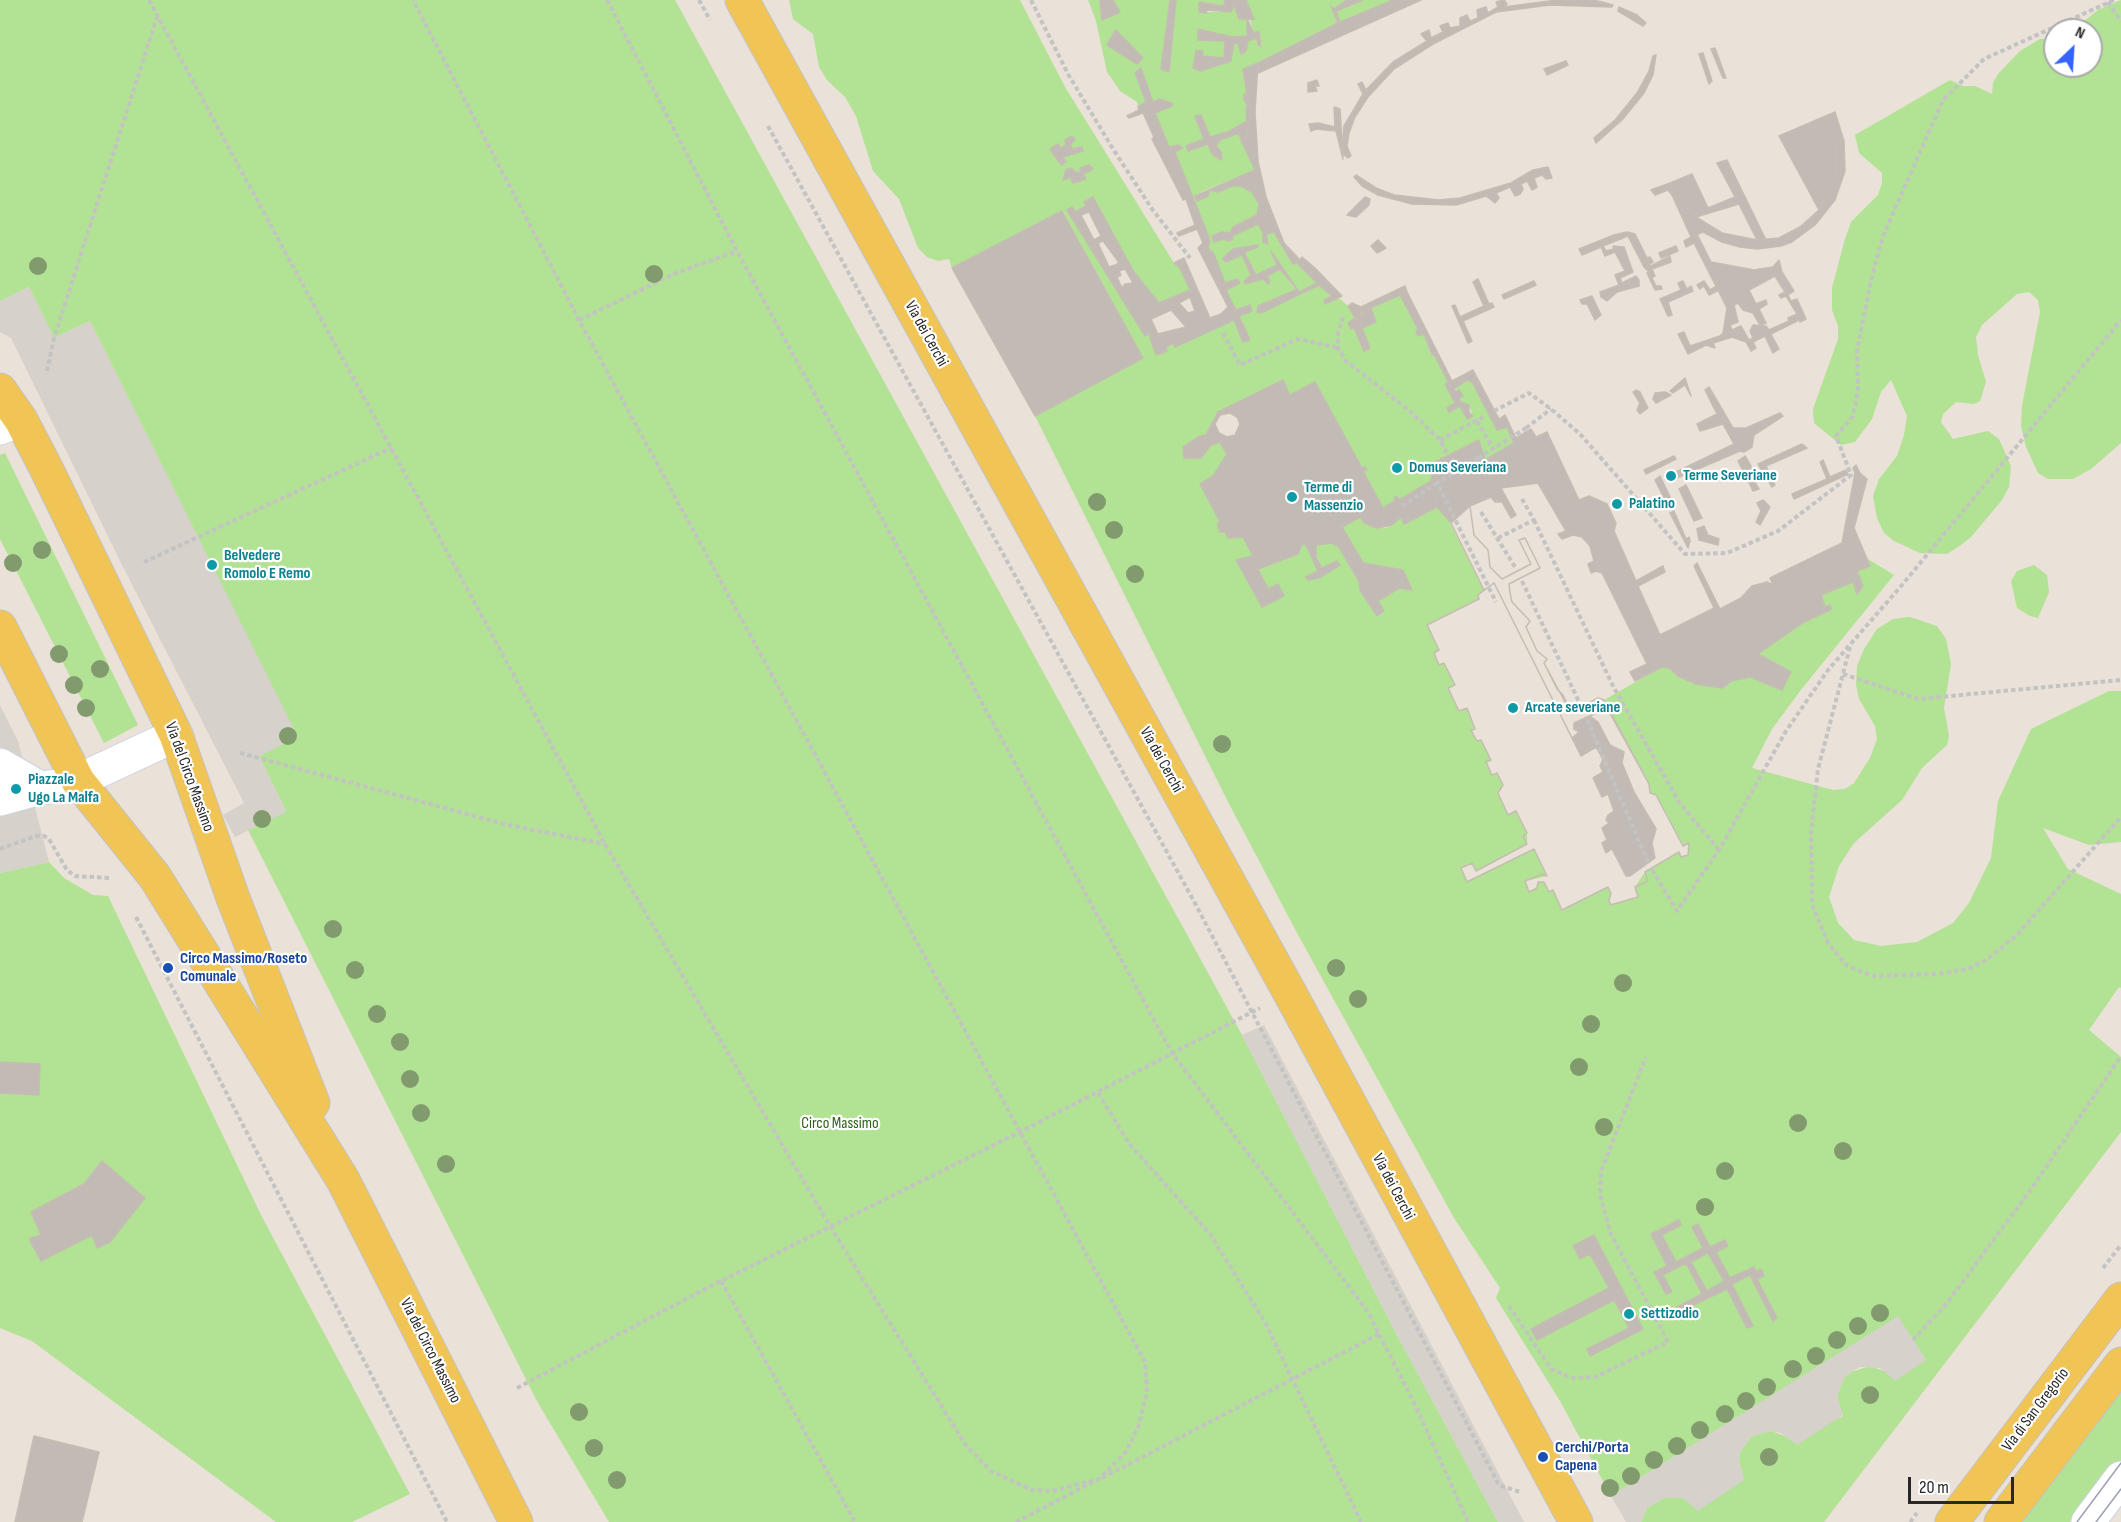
<!DOCTYPE html>
<style>
body{margin:0}
#map{position:relative;width:2121px;height:1522px;overflow:hidden;background:#eae1d8;font-family:"Sofia Sans Condensed",sans-serif}
canvas{display:block}
.north{position:absolute;left:2043px;top:18px;width:60px;height:60px;box-sizing:border-box;background:#fff;border:2px solid #a9a9a9;border-radius:50%;rotate:25deg;font-size:16px;font-weight:700;line-height:24px;text-align:center;color:#272727}
.north::after{content:'';display:block;margin:auto;width:21px;height:27px;background:#3464fb;clip-path:polygon(50% 0,100% 100%,50% 72%,0 100%)}
.scale{position:absolute;left:1908px;top:1477px;width:106px;height:27px;box-sizing:border-box;border:3px solid #272727;border-top:0;padding-left:8px;font-size:18px;line-height:21px;white-space:nowrap;color:#272727;-webkit-text-stroke:4px #fff;paint-order:stroke}
</style>
<div id="map">
<canvas width="2121" height="1522"></canvas>
<div class="north">N</div>
<div class="scale">20 m</div>
</div>
<script>
const ctx = document.querySelector('canvas').getContext('2d');
ctx.lineJoin = 'round';
function fill(path, color) { ctx.fillStyle = color; ctx.fill(path, 'evenodd'); }
const toPath = rows => new Path2D(rows.map(r => 'M' + r).join(''));
function strokePath(path, color, width, dash) { ctx.strokeStyle = color; ctx.lineWidth = width; ctx.lineCap = dash ? 'butt' : 'round'; ctx.setLineDash(dash || []); ctx.stroke(path); }
function label(font, color, halo, rows, align = 'center') {
  ctx.font = font + ' "Sofia Sans Condensed",sans-serif'; ctx.lineWidth = 4.5; ctx.setLineDash([]); ctx.textBaseline = 'middle'; ctx.strokeStyle = halo; ctx.fillStyle = color; for (const [text, x, y, turn = 0] of rows) {
    ctx.save(); ctx.translate(x, y); ctx.rotate((+turn || 0) * Math.PI / 180); ctx.textAlign = isNaN(turn) ? turn : align; if (halo) ctx.strokeText(text, 0, 0); ctx.fillText(text, 0, 0); ctx.restore();
  }
}
fill(toPath([
 [0,0,675,0,1242,1035,1398,1337,1498,1522,609,1522,538,1403,248,830,286,811,259,756,297,737,90,321,54,338,29,287,0,301],
 [789,0,1020,0,1065,87,1174,263,1180,268,1190,290,1159,303,1134,272,1093,197,1084,202,1086,206,1075,212,1072,207,1068,210,1149,334,1156,355,1167,351,1166,347,1173,343,1175,347,1234,320,1243,342,1249,340,1239,316,1252,310,1249,305,1236,310,1226,290,1240,283,1237,279,1225,283,1214,254,1208,248,1210,240,1175,152,1181,148,1179,145,1169,147,1155,113,1171,106,1172,103,1159,99,1153,102,1135,73,1146,102,1138,107,1137,102,1120,91,1107,72,1096,21,1088,0,1100,0,1102,20,1120,12,1113,0,1170,0,1161,69,1168,72,1176,0,1225,0,1224,6,1200,2,1199,12,1231,12,1234,5,1247,18,1247,36,1232,37,1198,29,1198,40,1225,41,1224,58,1202,56,1203,51,1196,50,1193,68,1200,71,1231,61,1234,43,1238,43,1241,54,1246,50,1248,41,1257,38,1258,45,1262,46,1259,33,1253,32,1250,19,1253,18,1246,0,1347,0,1334,9,1331,6,1338,23,1272,58,1244,69,1247,94,1244,95,1244,100,1249,105,1246,107,1247,121,1228,132,1210,137,1201,115,1204,139,1186,146,1188,151,1208,144,1212,154,1222,159,1216,146,1220,140,1239,133,1255,170,1203,191,1195,196,1197,200,1208,196,1210,190,1232,186,1241,186,1252,192,1259,204,1257,215,1233,227,1230,233,1212,236,1214,242,1223,239,1229,241,1233,239,1232,236,1258,224,1263,233,1263,242,1268,243,1266,234,1274,232,1293,264,1297,263,1317,283,1299,292,1271,251,1277,265,1256,275,1245,254,1245,252,1258,247,1258,245,1233,249,1222,260,1226,262,1242,255,1251,275,1244,281,1245,284,1263,279,1268,284,1267,276,1280,269,1296,290,1258,306,1258,312,1319,285,1335,299,1340,299,1353,310,1356,319,1354,328,1364,351,1362,328,1375,322,1371,308,1400,295,1418,329,1416,331,1418,336,1424,334,1431,355,1434,354,1448,382,1446,384,1455,403,1447,408,1449,411,1460,406,1473,416,1469,405,1461,402,1459,398,1463,396,1459,390,1454,389,1467,380,1472,382,1497,430,1507,427,1514,443,1485,460,1479,440,1427,466,1432,474,1431,481,1399,500,1396,496,1395,501,1383,508,1363,471,1367,470,1366,467,1362,468,1315,382,1290,395,1282,380,1218,412,1206,435,1200,436,1183,448,1184,458,1201,458,1211,445,1220,442,1227,454,1213,476,1200,484,1220,522,1217,524,1220,532,1225,532,1228,538,1243,537,1253,556,1263,606,1284,596,1278,584,1268,589,1258,569,1297,554,1302,544,1306,545,1318,571,1306,577,1309,580,1319,578,1337,561,1322,568,1314,550,1316,545,1331,543,1339,547,1359,581,1360,590,1378,616,1384,611,1378,601,1399,588,1412,589,1403,570,1363,563,1342,527,1360,517,1364,524,1386,528,1401,517,1405,524,1437,507,1450,523,1484,590,1478,595,1479,599,1428,625,1439,650,1434,653,1439,664,1444,663,1455,685,1448,688,1459,711,1467,708,1475,729,1472,731,1477,741,1481,740,1491,760,1486,763,1492,775,1497,773,1503,785,1498,793,1508,815,1516,811,1527,833,1527,844,1476,871,1472,863,1461,867,1467,881,1534,849,1547,876,1526,881,1528,892,1537,888,1538,882,1544,882,1549,892,1553,890,1562,910,1608,887,1611,893,1609,901,1611,904,1638,897,1635,887,1645,872,1679,852,1681,857,1688,855,1689,844,1683,846,1656,795,1650,793,1649,784,1604,700,1662,667,1669,668,1678,676,1696,684,1724,688,1731,681,1750,677,1782,690,1790,672,1758,654,1804,622,1831,610,1830,605,1825,607,1821,595,1853,582,1857,594,1863,585,1857,571,1870,566,1868,559,1894,575,1800,691,1772,729,1752,768,1833,790,1845,789,1854,783,1870,758,1877,739,1875,726,1859,699,1856,684,1857,666,1864,649,1877,629,1893,619,1910,617,1937,626,1946,639,1951,664,1944,708,1949,736,1947,745,1922,768,1902,800,1854,843,1839,866,1829,897,1838,923,1854,940,1881,946,1917,942,1953,923,1969,903,1991,858,1998,801,2031,729,2109,691,2121,691,2121,842,2089,845,2043,828,2068,869,2121,894,2121,988,2119,987,2089,1030,2121,1057,2121,1132,1824,1522,1641,1522,1647,1508,1664,1498,1683,1498,1692,1503,1744,1480,1739,1461,1740,1452,1752,1436,1771,1431,1790,1438,1843,1416,1837,1396,1844,1378,1851,1372,1870,1366,1889,1373,1926,1360,1898,1317,1611,1496,1560,1401,1496,1298,1500,1288,1454,1218,1296,931,1227,800,1035,416,1143,358,1063,211,952,268,949,259,938,261,927,257,918,248,899,199,873,171,856,116,845,97,827,80,819,67,813,34,793,19],
 [1116,31,1143,58,1137,64,1107,45],
 [1072,136,1075,139,1070,145,1073,149,1082,147,1083,150,1063,157,1066,162,1060,165,1050,149,1057,144,1061,148,1066,145,1065,140],
 [1363,0,1393,0,1340,22,1336,11],
 [2121,0,2121,443,2091,469,2073,479,2048,479,2038,473,2026,447,2021,426,2022,406,2040,312,2038,300,2029,292,2017,294,1982,325,1976,337,1978,355,1986,382,1980,401,1974,404,1956,402,1943,414,1941,422,1953,439,1988,431,1999,439,2011,466,2009,487,2002,500,1971,537,1961,545,1947,554,1920,553,1894,541,1884,533,1877,518,1873,496,1879,479,1897,456,1904,435,1907,416,1891,380,1881,392,1872,419,1855,442,1841,445,1814,423,1813,409,1838,339,1838,326,1832,310,1832,288,1845,239,1851,222,1878,195,1882,183,1882,173,1859,153,1855,135,1950,80,1963,86,1975,86,1992,94,1993,83,1998,74,2020,51,2040,39,2055,40,2055,66,2091,66,2091,30,2073,30,2098,10],
 [5,453,138,725,104,743,0,539,0,455],
 [2034,565,2047,575,2049,592,2038,618,2030,616,2017,608,2011,581,2017,571],
 [49,862,64,878,93,895,108,896,261,1215,410,1494,352,1522,276,1522,32,1341,0,1328,0,873],
 [2121,1377,2121,1467,2075,1511,2070,1522,2015,1522]
]), '#b2e293');
fill(toPath([
 [29,287,54,338,90,321,298,737,259,756,286,812,235,837,223,815,244,803,123,567,11,338,0,332,0,301],
 [0,705,18,741,49,862,0,873],
 [1264,1025,1285,1065,1524,1522,1498,1522,1398,1337,1242,1035],
 [1898,1316,1926,1360,1895,1381,1880,1368,1860,1367,1851,1372,1844,1378,1837,1396,1843,1415,1797,1445,1781,1433,1771,1431,1752,1436,1740,1452,1739,1461,1744,1480,1698,1511,1683,1498,1664,1498,1647,1508,1641,1522,1626,1522,1611,1496]
]), '#d6d1ca');
const building = toPath([
 [1100,0,1113,0,1120,12,1102,20,1100,0],
 [1170,0,1176,0,1169,72,1161,69,1170,0],
 [1225,0,1246,0,1254,19,1239,19,1234,5,1231,12,1207,10,1206,13,1199,12,1199,2,1224,6,1225,0],
 [1347,0,1363,0,1336,11,1340,22,1338,23,1331,6,1334,9,1347,0],
 [1393,0,1421,0,1258,73,1258,63,1338,23,1393,0],
 [1504,0,1507,4,1504,7,1557,0,1594,0,1613,5,1612,7,1550,5,1496,12,1433,44,1394,69,1368,97,1355,117,1349,133,1347,146,1351,156,1348,158,1342,153,1344,126,1363,94,1358,84,1362,82,1366,90,1393,62,1427,41,1421,34,1429,30,1431,38,1443,32,1440,26,1448,23,1450,28,1460,26,1460,18,1467,15,1470,21,1478,18,1477,10,1486,7,1488,13,1498,7,1496,2,1504,0],
 [1619,7,1637,15,1646,23,1643,26,1618,11,1619,7],
 [1247,18,1253,32,1259,32,1261,46,1258,45,1257,38,1248,41,1246,51,1241,54,1238,43,1234,43,1231,61,1200,71,1193,68,1196,50,1203,51,1202,56,1224,58,1225,41,1198,40,1198,29,1232,37,1247,36,1247,18],
 [1116,30,1143,58,1137,64,1107,45,1116,30],
 [1715,48,1726,78,1723,78,1711,49,1715,48],
 [1703,53,1712,81,1709,84,1699,54,1703,53],
 [1656,55,1653,75,1644,93,1622,120,1596,143,1594,138,1615,120,1637,93,1649,71,1653,56,1656,55],
 [1566,61,1568,65,1547,75,1544,69,1566,61],
 [1258,63,1255,112,1258,161,1266,197,1284,243,1300,260,1302,257,1315,268,1342,296,1325,304,1324,300,1332,296,1319,285,1261,313,1257,312,1258,306,1296,290,1295,287,1280,269,1267,276,1270,281,1268,284,1263,279,1245,284,1244,281,1251,275,1242,255,1226,262,1222,259,1233,249,1258,245,1258,247,1245,252,1245,254,1256,275,1277,265,1271,251,1299,292,1317,283,1297,263,1293,264,1274,232,1266,234,1268,244,1263,242,1263,233,1258,224,1232,236,1233,239,1229,241,1223,239,1214,242,1212,236,1222,232,1230,233,1233,227,1257,215,1259,204,1252,192,1241,186,1232,186,1218,192,1210,190,1208,196,1197,201,1195,196,1255,170,1241,140,1247,138,1246,107,1249,107,1244,100,1244,94,1247,95,1243,69,1258,63],
 [1141,68,1153,102,1159,99,1172,103,1172,106,1155,113,1169,147,1179,145,1182,148,1175,152,1210,240,1208,248,1214,254,1225,283,1237,279,1240,283,1226,290,1236,310,1250,305,1252,311,1239,316,1250,340,1243,342,1234,320,1175,347,1173,343,1166,347,1167,351,1156,355,1149,334,1145,336,1067,210,1072,207,1075,212,1086,206,1084,202,1093,197,1134,272,1159,303,1190,290,1180,268,1174,263,1184,258,1210,318,1221,314,1228,307,1198,248,1203,243,1197,229,1179,236,1177,233,1195,225,1186,199,1183,200,1152,139,1154,137,1143,113,1129,118,1127,116,1139,110,1138,107,1146,102,1135,73,1141,68],
 [1089,212,1101,236,1094,240,1081,215,1089,212],
 [1103,241,1118,261,1118,264,1109,267,1098,243,1103,241],
 [1125,269,1133,283,1125,284,1122,288,1117,277,1121,275,1119,271,1125,269],
 [1190,297,1195,311,1188,313,1179,303,1190,297],
 [1171,310,1186,327,1158,334,1151,319,1171,310],
 [1317,80,1319,86,1315,86,1317,91,1308,92,1308,83,1317,80],
 [1334,107,1340,109,1343,159,1336,131,1317,129,1311,131,1309,124,1318,123,1335,127,1334,107],
 [1835,112,1844,141,1835,144,1836,173,1819,210,1779,136,1835,112],
 [1201,115,1210,137,1228,132,1247,121,1247,138,1241,140,1239,133,1220,140,1216,146,1221,152,1222,160,1212,154,1208,144,1188,151,1186,146,1204,139,1195,116,1201,115],
 [1072,136,1075,139,1070,145,1073,149,1082,147,1083,151,1063,157,1066,162,1061,165,1050,149,1058,144,1061,148,1066,145,1065,140,1072,136],
 [1844,141,1845,171,1835,200,1815,225,1792,242,1781,246,1757,249,1740,247,1722,242,1703,232,1691,237,1672,195,1668,190,1655,195,1651,190,1670,183,1682,210,1690,208,1696,217,1722,233,1757,240,1779,238,1800,227,1819,210,1836,173,1835,144,1844,141],
 [1727,160,1766,240,1757,240,1739,204,1696,217,1690,208,1682,210,1670,183,1692,174,1708,208,1735,197,1717,163,1727,160],
 [1089,165,1093,169,1083,174,1086,179,1073,183,1070,177,1063,180,1066,170,1071,168,1077,173,1081,171,1080,168,1089,165],
 [1548,167,1552,178,1546,179,1542,175,1534,178,1537,187,1532,190,1527,181,1521,184,1523,189,1520,194,1515,196,1510,187,1496,193,1499,198,1495,203,1486,196,1456,205,1412,204,1378,195,1362,186,1354,177,1356,175,1376,188,1394,195,1439,200,1460,198,1511,183,1533,170,1548,167],
 [1365,197,1370,199,1369,205,1356,217,1347,215,1365,197],
 [1062,211,1143,358,1035,416,952,268,1062,211],
 [1627,232,1635,234,1647,258,1650,257,1653,262,1649,264,1651,266,1670,256,1671,262,1652,269,1655,276,1652,278,1656,286,1661,286,1662,289,1655,290,1647,273,1649,272,1644,267,1628,236,1603,246,1606,251,1614,249,1613,246,1624,247,1633,272,1620,278,1622,283,1636,276,1639,280,1639,286,1617,292,1607,301,1601,297,1600,292,1619,285,1615,275,1625,271,1615,252,1605,256,1601,247,1582,255,1579,249,1614,235,1627,232],
 [1697,234,1711,262,1754,270,1773,267,1779,260,1782,272,1794,291,1788,295,1791,301,1797,299,1806,319,1800,322,1799,320,1771,334,1779,349,1773,353,1765,336,1753,342,1756,348,1751,351,1746,342,1732,337,1713,343,1715,348,1706,345,1688,354,1678,334,1684,332,1690,346,1720,336,1723,333,1727,308,1694,243,1686,247,1684,241,1697,234],
 [1775,276,1785,292,1779,295,1781,298,1786,296,1797,314,1788,318,1789,321,1769,330,1766,326,1753,325,1750,331,1753,338,1749,340,1741,326,1732,330,1730,325,1738,322,1734,305,1738,303,1743,310,1753,313,1760,325,1766,323,1759,309,1767,304,1766,300,1756,304,1749,290,1775,276],
 [1378,240,1386,248,1377,253,1371,246,1378,240],
 [1676,246,1678,251,1661,258,1659,253,1676,246],
 [1478,279,1489,304,1492,303,1494,307,1463,321,1472,341,1468,343,1452,306,1455,305,1460,317,1484,306,1473,282,1478,279],
 [1534,281,1536,285,1504,299,1502,295,1534,281],
 [1683,281,1687,289,1691,286,1693,291,1668,302,1672,315,1668,316,1660,299,1681,290,1678,283,1683,281],
 [1704,281,1710,290,1717,286,1719,290,1709,295,1704,286,1700,289,1697,285,1704,281],
 [1405,286,1407,292,1361,312,1362,316,1356,319,1348,306,1352,303,1361,307,1405,286],
 [1407,292,1452,381,1473,370,1499,419,1505,415,1516,438,1531,429,1536,437,1547,432,1579,500,1589,496,1607,504,1616,523,1614,531,1636,581,1663,566,1665,572,1638,586,1660,635,1714,608,1694,566,1697,563,1720,609,1741,598,1752,586,1767,582,1773,585,1770,578,1842,543,1855,473,1853,468,1856,465,1860,473,1867,479,1854,528,1870,566,1857,571,1863,586,1857,594,1853,582,1821,595,1825,607,1830,605,1832,609,1804,622,1758,654,1791,672,1782,690,1750,677,1731,681,1723,688,1696,684,1678,676,1669,668,1662,667,1635,681,1630,672,1647,664,1602,573,1596,571,1591,573,1588,564,1594,561,1590,546,1582,537,1573,535,1562,539,1558,534,1566,531,1538,483,1501,488,1516,515,1511,518,1502,502,1495,502,1491,497,1470,506,1451,523,1437,507,1431,481,1432,474,1427,466,1479,440,1485,460,1514,443,1507,427,1497,430,1472,382,1467,380,1454,389,1455,391,1459,390,1463,396,1459,398,1461,402,1469,405,1469,412,1473,416,1467,419,1460,406,1449,412,1447,408,1455,403,1445,384,1448,382,1434,354,1432,355,1424,334,1418,336,1416,331,1418,329,1400,295,1407,292],
 [1592,296,1601,315,1595,320,1587,304,1582,304,1580,300,1592,296],
 [1371,308,1376,322,1362,328,1370,348,1364,351,1354,328,1351,329,1348,323,1371,308],
 [1685,378,1691,396,1685,385,1673,393,1670,391,1685,378],
 [1283,380,1290,395,1315,382,1362,468,1365,467,1367,470,1363,471,1383,508,1395,501,1394,499,1396,496,1399,500,1431,481,1437,507,1404,524,1401,517,1392,525,1377,528,1364,523,1360,517,1342,527,1363,563,1403,570,1412,590,1399,588,1378,601,1384,611,1377,616,1360,590,1359,581,1339,547,1331,543,1316,545,1316,557,1322,568,1337,561,1340,565,1319,578,1308,580,1306,577,1318,571,1306,545,1302,544,1298,554,1258,569,1268,589,1278,584,1284,596,1262,607,1236,560,1253,556,1243,537,1228,538,1225,532,1220,532,1217,524,1220,522,1200,484,1213,476,1227,454,1220,442,1211,445,1201,458,1184,458,1183,447,1200,436,1206,435,1218,412,1283,380],
 [1230,413,1237,417,1240,424,1235,435,1227,437,1219,433,1215,424,1220,415,1230,413],
 [1709,387,1733,428,1746,428,1780,413,1783,416,1754,435,1752,447,1744,452,1740,451,1677,478,1674,473,1734,444,1723,424,1700,431,1697,424,1717,414,1705,390,1709,387],
 [1636,390,1640,392,1648,408,1640,414,1637,410,1640,403,1633,392,1636,390],
 [1665,392,1671,395,1656,403,1653,399,1655,393,1665,392],
 [1802,444,1807,448,1766,466,1775,485,1772,487,1758,464,1802,444],
 [1674,456,1676,459,1646,474,1644,470,1674,456],
 [1745,456,1751,466,1750,474,1759,489,1753,491,1738,461,1745,456],
 [1823,460,1830,477,1846,470,1848,474,1794,499,1792,494,1827,479,1820,462,1823,460],
 [1660,476,1674,505,1665,509,1661,503,1663,496,1655,480,1660,476],
 [1686,485,1702,518,1694,521,1679,489,1686,485],
 [1763,500,1770,507,1760,525,1756,522,1761,511,1757,503,1763,500],
 [1470,506,1474,535,1488,550,1490,567,1502,579,1531,564,1519,540,1525,538,1540,568,1509,584,1510,593,1512,602,1530,621,1526,627,1537,651,1547,659,1544,663,1571,713,1598,698,1604,700,1607,708,1574,723,1574,729,1579,732,1572,738,1494,583,1484,590,1451,523,1470,506],
 [1470,506,1474,535,1488,550,1490,567,1502,579,1531,564,1519,540,1525,538,1540,568,1509,584,1510,593,1512,602,1530,621,1526,627,1537,651,1547,659,1544,663,1557,689,1563,695,1571,713,1598,698,1604,700,1649,784,1650,793,1656,795,1683,846,1689,843,1688,855,1681,857,1679,852,1645,872,1648,881,1635,887,1638,897,1611,905,1609,901,1611,893,1608,887,1562,910,1553,890,1549,892,1544,882,1538,882,1537,888,1529,892,1525,881,1542,874,1547,876,1534,849,1467,882,1461,868,1472,863,1476,871,1527,844,1523,836,1527,833,1516,811,1508,815,1498,793,1503,785,1497,773,1492,775,1486,762,1491,760,1481,740,1477,741,1471,730,1475,729,1467,708,1459,711,1448,688,1455,685,1444,663,1439,665,1434,653,1439,650,1427,625,1479,599,1478,595,1484,590,1451,523,1470,506],
 [1674,511,1686,539,1689,537,1690,541,1688,548,1670,513,1674,511],
 [1704,526,1708,535,1719,539,1718,545,1699,540,1697,529,1704,526],
 [1494,583,1581,756,1596,747,1603,759,1600,766,1603,772,1593,778,1602,797,1608,794,1614,811,1608,815,1606,820,1609,823,1602,828,1607,840,1602,843,1606,853,1612,849,1626,876,1630,876,1655,858,1652,843,1656,829,1634,792,1622,763,1624,752,1610,745,1598,722,1590,716,1607,708,1649,784,1650,793,1656,795,1683,846,1689,843,1688,855,1681,857,1679,852,1645,872,1648,881,1635,887,1638,897,1611,905,1609,901,1611,893,1608,887,1562,910,1553,890,1549,892,1544,882,1538,882,1537,888,1529,892,1525,881,1542,874,1547,876,1534,849,1467,882,1461,868,1472,863,1476,871,1527,844,1523,836,1527,833,1516,811,1508,815,1498,793,1503,785,1497,773,1492,775,1486,762,1491,760,1481,740,1477,741,1471,730,1475,729,1467,708,1459,711,1448,688,1455,685,1444,663,1439,665,1434,653,1439,650,1427,625,1479,599,1478,595,1494,583],
 [0,1062,40,1064,39,1095,0,1093,0,1062],
 [102,1161,145,1198,110,1242,97,1248,92,1235,41,1261,29,1239,41,1235,31,1212,84,1184,102,1161],
 [1679,1220,1681,1225,1662,1235,1676,1262,1703,1248,1692,1227,1698,1224,1710,1247,1725,1240,1728,1246,1716,1252,1730,1278,1754,1267,1756,1272,1761,1269,1764,1276,1757,1279,1777,1318,1773,1321,1750,1275,1732,1284,1753,1326,1747,1328,1727,1289,1679,1312,1677,1307,1702,1294,1686,1263,1663,1275,1672,1292,1666,1294,1654,1272,1667,1266,1651,1234,1679,1220],
 [1708,1253,1724,1281,1707,1291,1691,1262,1708,1253],
 [1594,1235,1643,1329,1590,1356,1587,1349,1629,1328,1614,1300,1537,1340,1531,1329,1609,1288,1590,1254,1580,1259,1573,1246,1594,1235],
 [34,1436,99,1452,82,1522,15,1522,34,1436]
]);
fill(building, '#c2bbb5');
strokePath(building, '#c5bdb2', 1.5);
const minor = toPath([
 [0,428,21,420],
 [0,765,40,788],
 [0,799,40,788,69,785,176,735],
 [2088,1522,2121,1478]
]);
const major = toPath([
 [742,0,1291,995,1576,1522],
 [0,390,21,420,46,468,176,735,233,898,313,1103],
 [0,627,78,781,155,877,343,1180,516,1522],
 [1952,1522,2121,1299],
 [2001,1522,2121,1364]
]);
strokePath(minor, '#cdd2e0', 35);
strokePath(major, '#c3c3c3', 35);
strokePath(toPath([
 [149,0,605,844,830,1226,965,1444,991,1471,1032,1490,1052,1491,1099,1479,1126,1452,1138,1427,1147,1392,1145,1362,579,320,413,0],
 [607,0,737,251,1172,1053,1368,1312,1417,1409,1468,1522],
 [699,0,710,20],
 [1031,0,1068,74,1113,149,1152,209,1190,258],
 [2108,2,2121,21],
 [768,126,1196,905,1499,1485,1520,1492],
 [1343,317,1338,333,1338,348,1346,361,1411,412,1440,440,1447,453],
 [579,320,674,274,737,251],
 [1223,333,1240,365,1298,339,1338,348],
 [47,371,54,338,157,17],
 [1494,411,1529,393,1551,409,1580,434,1685,554,1727,553,1778,531,1851,475,1836,436,1853,416,1858,391,1857,351,1871,280,1883,236,1943,100,1984,59,2114,0],
 [1477,421,1493,448],
 [1526,428,1551,409],
 [1440,440,1483,417],
 [1478,458,1437,483,1496,602],
 [1402,506,1437,483],
 [1481,512,1515,567],
 [1534,520,1613,686,1679,802,1719,850],
 [1498,538,1534,520,1522,499],
 [144,562,391,448],
 [1522,581,1581,706],
 [1850,647,1818,769,1811,833,1812,904,1828,943,1847,966,1873,976,1936,974,1968,969,1986,960,2017,935,2121,817],
 [1843,674,1918,699,2121,680],
 [1587,720,1648,862],
 [240,753,508,825,605,844],
 [0,849,36,836,44,836,49,839,67,870,75,876,111,878],
 [1652,870,1677,911,1719,850,1786,731,1828,670,1902,585,2121,320],
 [136,917,447,1522],
 [1098,1093,1130,1145,1210,1234,1266,1324,1361,1522],
 [2103,1268,2121,1245],
 [721,1281,855,1522],
 [1509,1306,1551,1369,1573,1378,1595,1377,1668,1342,1611,1234,1600,1195,1601,1171,1646,1057],
 [1913,1340,1947,1303,2034,1185,2121,1056],
 [517,1388,707,1288,1018,1133,1260,1008],
 [1102,1478,1379,1334],
 [1016,1522,1093,1482],
 [1910,1522,1917,1513]
]), '#c3c3c3', 4, [4.5, 3]);
strokePath(minor, '#fff', 33);
strokePath(major, '#f1c456', 33);
strokePath(toPath([
 [2077,1522,2121,1463],
 [2096,1522,2121,1489]
]), '#9b9fb2', 1.5);
strokePath(toPath([
 [1478,458,1526,428]
]), '#c3c3c3', 4, [4.5, 3]);
ctx.fillStyle = '#829b6e';
for (const [x, y] of [
 [38,266],
 [654,274],
 [1097,502],
 [1114,530],
 [42,550],
 [13,563],
 [1135,574],
 [59,654],
 [100,669],
 [74,685],
 [86,708],
 [288,736],
 [1222,744],
 [262,819],
 [333,929],
 [1336,968],
 [355,970],
 [1623,983],
 [1358,999],
 [377,1014],
 [1591,1024],
 [400,1042],
 [1579,1067],
 [410,1079],
 [421,1113],
 [1798,1123],
 [1604,1127],
 [1843,1151],
 [446,1164],
 [1725,1171],
 [1705,1207],
 [1880,1313],
 [1858,1326],
 [1837,1340],
 [1816,1356],
 [1793,1369],
 [1767,1387],
 [1870,1395],
 [1746,1401],
 [579,1412],
 [1725,1414],
 [1700,1430],
 [1677,1446],
 [594,1448],
 [1769,1457],
 [1654,1460],
 [1631,1476],
 [617,1480],
 [1610,1488]
]) { ctx.beginPath(); ctx.arc(x, y, 9, 0, 2 * Math.PI); ctx.fill(); }
for (const [x, y, r, color] of [
 [1397,468,6,"#0f9aa8"],
 [1671,476,6,"#0f9aa8"],
 [1292,497,6,"#0f9aa8"],
 [1617,504,6,"#0f9aa8"],
 [212,565,6,"#0f9aa8"],
 [1513,708,6,"#0f9aa8"],
 [16,789,6,"#0f9aa8"],
 [168,968,6,"#1a4fb4"],
 [1629,1314,6,"#0f9aa8"],
 [1543,1457,6,"#1a4fb4"]
]) { const dot = new Path2D(); dot.arc(x, y, r, 0, 2 * Math.PI); ctx.fillStyle = color; ctx.fill(dot); strokePath(dot, '#fff', 2); }
label('16px', '#272727', '#fff', [
 ["Via dei Cerchi",926,334,61],
 ["Via dei Cerchi",1161,760,61],
 ["Via del Circo Massimo",189,777,70],
 ["Via dei Cerchi",1393,1187,62],
 ["Via del Circo Massimo",430,1351,63],
 ["Via di San Gregorio",2036,1410,-53]
]);
label('bold 16px', '#0d838f', '#fff', [
 ["Domus Severiana",1409,468],
 ["Terme Severiane",1683,476],
 ["Terme di",1304,488],
 ["Massenzio",1304,506],
 ["Palatino",1629,504],
 ["Belvedere",224,556],
 ["Romolo E Remo",224,574],
 ["Arcate severiane",1525,708],
 ["Piazzale",28,780],
 ["Ugo La Malfa",28,798],
 ["Settizodio",1641,1314]
], 'left');
label('bold 16px', '#164399', '#fff', [
 ["Circo Massimo/Roseto",180,959],
 ["Comunale",180,977],
 ["Cerchi/Porta",1555,1448],
 ["Capena",1555,1466]
], 'left');
label('16px', '#2c6218', '#fff', [
 ["Circo Massimo",840,1124]
]);
</script>
